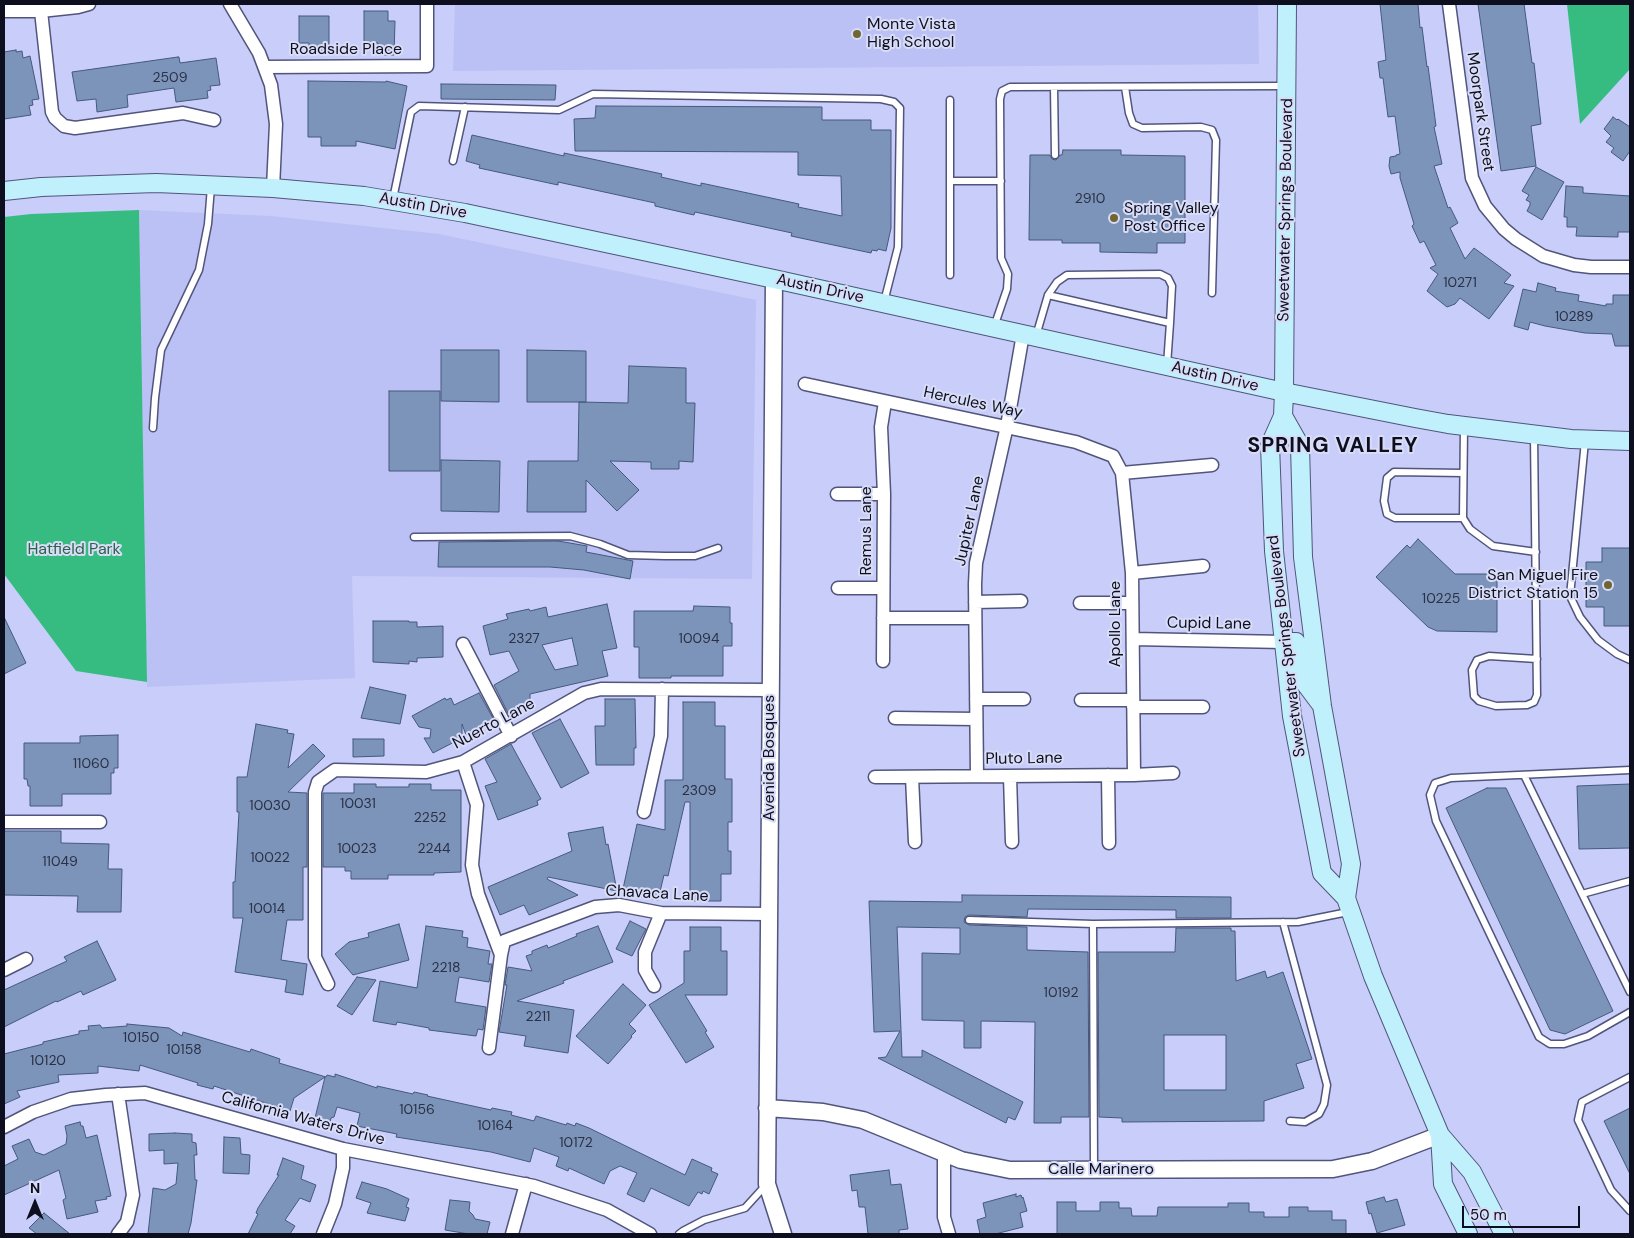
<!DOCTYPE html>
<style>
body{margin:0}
#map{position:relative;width:1634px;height:1238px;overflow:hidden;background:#c8cdfa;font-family:"DM Sans",sans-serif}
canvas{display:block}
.frame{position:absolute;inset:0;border:5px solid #0e0f1e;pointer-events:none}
.north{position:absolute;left:10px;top:1178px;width:50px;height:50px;-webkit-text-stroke:4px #d8dcf7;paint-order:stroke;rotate:0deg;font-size:14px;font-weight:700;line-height:20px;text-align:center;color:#0e0f1e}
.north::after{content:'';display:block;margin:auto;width:18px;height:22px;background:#0e0f1e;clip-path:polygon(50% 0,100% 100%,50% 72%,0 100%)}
.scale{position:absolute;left:1462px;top:1206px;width:118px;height:22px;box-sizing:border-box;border:2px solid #0e0f1e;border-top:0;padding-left:6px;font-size:15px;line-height:18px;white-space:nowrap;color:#0e0f1e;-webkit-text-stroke:4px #d8dcf7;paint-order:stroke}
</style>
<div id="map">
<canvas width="1634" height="1238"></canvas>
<div class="frame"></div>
<div class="north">N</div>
<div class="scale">50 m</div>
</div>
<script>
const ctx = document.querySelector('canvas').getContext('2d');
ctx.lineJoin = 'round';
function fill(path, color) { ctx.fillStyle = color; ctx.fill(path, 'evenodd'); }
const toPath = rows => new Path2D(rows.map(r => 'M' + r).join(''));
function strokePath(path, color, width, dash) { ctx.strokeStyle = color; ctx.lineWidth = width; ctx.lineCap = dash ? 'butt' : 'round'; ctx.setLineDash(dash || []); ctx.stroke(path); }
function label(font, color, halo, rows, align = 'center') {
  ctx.font = font + ' "DM Sans",sans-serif'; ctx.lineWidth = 4; ctx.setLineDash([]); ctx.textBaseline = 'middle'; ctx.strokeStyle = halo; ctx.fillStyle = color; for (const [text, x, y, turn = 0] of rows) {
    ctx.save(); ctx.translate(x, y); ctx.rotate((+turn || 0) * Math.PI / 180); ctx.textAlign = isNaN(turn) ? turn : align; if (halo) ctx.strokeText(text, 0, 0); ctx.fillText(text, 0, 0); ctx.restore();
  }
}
fill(toPath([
 [455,4,1258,4,1259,64,453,71],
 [139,210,271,216,439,234,756,300,752,579,352,576,355,678,147,687]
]), '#bbc1f4');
fill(toPath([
 [1567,4,1630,4,1630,69,1580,124],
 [139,210,147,682,76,671,4,574,4,217,31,214]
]), '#36bc81');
const building = toPath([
 [1380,4,1418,4,1420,28,1422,27,1427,67,1428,66,1436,126,1434,127,1442,164,1434,166,1448,208,1450,207,1458,223,1450,228,1465,259,1474,248,1511,275,1504,283,1514,286,1489,319,1460,298,1455,304,1447,307,1427,291,1438,274,1430,268,1436,265,1424,241,1420,243,1412,226,1414,224,1400,178,1400,172,1391,174,1389,166,1390,157,1396,156,1396,155,1400,154,1395,116,1388,117,1383,78,1380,78,1378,62,1386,60,1380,4],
 [1478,4,1524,4,1532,63,1534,63,1541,124,1531,126,1536,166,1501,171,1478,4],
 [364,11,388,11,388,21,395,21,394,55,378,55,378,43,364,42,364,11],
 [299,16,329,16,329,48,327,48,327,53,314,53,314,48,309,48,309,43,299,43,299,16],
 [16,50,16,52,22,51,23,58,30,56,39,99,32,100,33,105,29,106,31,115,4,119,4,52,16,50],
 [178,57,179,57,180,63,216,58,220,85,210,86,211,90,207,91,208,98,176,102,174,88,127,95,128,107,97,112,96,99,77,101,72,72,178,57],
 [308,81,386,82,386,81,407,86,395,149,356,141,356,146,321,146,321,137,308,137,308,81],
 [441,84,556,85,555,100,441,99,441,84],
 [596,106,822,107,822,120,871,120,871,130,891,130,891,228,886,251,878,249,877,251,872,250,871,253,791,236,792,233,695,212,694,215,655,206,655,203,558,182,558,185,479,168,480,165,466,161,472,135,564,156,564,153,662,174,661,177,701,186,701,183,799,204,798,207,842,216,841,176,798,175,798,152,575,151,574,119,595,118,596,106],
 [1613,117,1617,120,1618,119,1630,127,1630,151,1623,161,1611,152,1614,148,1606,142,1611,136,1604,129,1613,117],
 [1063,150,1121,150,1121,155,1185,156,1185,243,1157,243,1157,253,1100,252,1100,243,1062,243,1062,240,1029,240,1030,155,1050,155,1052,159,1056,160,1060,155,1062,155,1063,150],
 [1536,167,1564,182,1542,220,1527,211,1530,205,1530,202,1526,200,1529,195,1522,191,1536,167],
 [1566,186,1583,187,1583,193,1630,196,1630,232,1618,232,1618,237,1576,236,1577,227,1567,227,1567,217,1564,217,1566,186],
 [1538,283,1556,288,1555,291,1579,295,1578,301,1606,306,1606,304,1613,304,1613,295,1630,295,1630,346,1615,346,1612,334,1585,333,1545,326,1530,322,1528,330,1514,326,1523,289,1536,292,1538,283],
 [441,350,499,350,499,402,441,401,441,350],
 [527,350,586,351,586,402,527,402,527,350],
 [629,366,686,368,686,403,695,403,693,462,679,461,679,469,651,469,651,462,610,461,639,490,617,511,586,480,586,512,527,512,528,461,578,461,579,402,628,403,629,366],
 [389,391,440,391,440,471,389,471,389,391],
 [441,460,500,461,499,512,441,511,441,460],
 [1418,539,1455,574,1497,574,1497,632,1437,631,1428,627,1376,577,1407,545,1410,548,1418,539],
 [558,541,587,546,586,552,633,561,630,579,584,570,550,567,438,567,439,542,558,541],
 [1602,548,1630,548,1630,626,1604,626,1604,607,1586,607,1586,562,1602,562,1602,548],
 [607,604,617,648,602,651,608,676,530,694,530,701,508,713,494,685,519,671,509,651,490,655,483,626,508,619,506,614,529,609,530,611,546,607,548,617,607,604],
 [572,638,578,665,555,670,542,645,572,638],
 [694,606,730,607,730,623,732,623,732,646,723,646,723,676,671,676,671,678,639,678,639,647,634,647,634,611,693,611,694,606],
 [4,617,26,663,4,674,4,617],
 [373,621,409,621,409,622,417,622,417,627,443,626,443,657,417,658,417,662,409,661,409,664,373,662,373,621],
 [370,687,406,695,400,724,361,718,370,687],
 [479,693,494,720,466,735,462,724,462,738,433,753,424,738,430,738,431,729,419,727,412,716,445,698,446,700,451,698,454,705,479,693],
 [605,699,635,699,636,748,634,748,634,765,596,765,595,726,605,726,605,699],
 [683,702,715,702,715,726,725,726,725,779,732,779,732,822,728,822,728,851,731,851,731,874,721,874,721,901,690,901,690,802,685,802,668,876,664,875,658,900,628,894,629,888,623,889,637,824,665,830,665,780,683,780,683,702],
 [560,719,589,773,561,788,532,733,560,719],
 [256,724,288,730,287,733,294,734,288,768,313,744,325,756,288,792,307,793,307,867,303,867,303,920,287,920,281,960,307,964,303,995,285,992,287,980,235,972,243,918,233,918,233,882,235,882,239,812,237,812,237,777,247,777,256,724],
 [118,735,118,768,114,768,114,773,111,773,111,794,62,794,62,806,30,806,30,786,28,786,27,779,24,779,24,743,80,743,80,736,118,735],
 [353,739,384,739,384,756,353,757,353,739],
 [511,744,541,799,537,801,538,805,498,820,485,786,497,782,485,759,511,744],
 [354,784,376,784,376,787,409,787,409,784,431,784,431,790,461,790,461,872,434,873,434,875,388,875,388,879,351,879,351,871,345,871,345,867,323,867,323,793,354,793,354,784],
 [1630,784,1630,848,1579,849,1577,786,1630,784],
 [1487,788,1506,788,1613,1011,1565,1034,1550,1030,1446,808,1487,788],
 [603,827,606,845,608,844,617,891,548,877,547,879,578,895,529,915,524,905,500,915,488,887,572,851,568,833,603,827],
 [4,831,61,831,61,843,109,844,108,869,122,869,121,912,77,912,78,896,4,895,4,831],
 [962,895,1231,897,1231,918,1176,918,1176,910,1028,909,1027,917,969,915,965,917,964,922,969,925,1027,927,1027,950,1088,952,1089,1117,1061,1117,1061,1123,1034,1123,1035,1022,981,1021,981,1048,964,1048,964,1021,922,1020,922,953,960,954,960,928,897,927,902,1057,922,1057,922,1050,1023,1102,1015,1120,1008,1117,1006,1123,878,1058,886,1057,900,1031,874,1032,869,901,962,902,962,895],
 [630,921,646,929,632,956,616,949,630,921],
 [399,924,409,960,353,975,335,954,349,942,369,937,368,933,399,924],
 [426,926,463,931,462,937,468,938,467,947,490,951,488,964,492,964,489,982,459,977,455,1002,486,1007,483,1030,478,1029,476,1036,429,1030,429,1028,397,1022,396,1025,373,1021,380,981,417,988,426,926],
 [598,926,613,962,563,981,564,983,517,1001,574,1010,568,1053,524,1046,526,1036,499,1032,507,985,505,985,508,967,532,971,526,956,532,954,532,951,547,945,548,948,577,936,576,934,598,926],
 [690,927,721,927,721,951,727,951,727,995,685,995,707,1031,705,1032,714,1047,686,1063,649,1005,684,983,684,951,690,951,690,927],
 [1176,928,1231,928,1231,931,1235,931,1236,981,1265,971,1267,978,1283,972,1312,1059,1296,1064,1304,1088,1264,1101,1264,1121,1122,1122,1122,1118,1099,1117,1098,952,1175,952,1176,928],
 [1164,1035,1226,1035,1226,1090,1164,1090,1164,1035],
 [97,941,116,980,83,995,81,991,57,1002,56,1001,4,1027,4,990,67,961,64,957,97,941],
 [357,977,376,980,352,1015,337,1006,357,977],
 [623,984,646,1005,629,1024,636,1031,631,1036,632,1037,608,1064,576,1036,623,984],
 [127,1024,169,1028,182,1036,183,1032,250,1052,251,1049,280,1059,279,1063,326,1077,327,1075,335,1077,335,1074,377,1088,377,1086,413,1094,414,1092,428,1095,427,1096,491,1110,492,1108,512,1112,511,1115,534,1121,536,1116,566,1125,567,1123,575,1126,576,1123,589,1128,685,1175,692,1159,712,1168,711,1171,718,1174,709,1194,703,1191,702,1194,698,1192,689,1206,651,1188,644,1202,627,1194,637,1173,620,1166,610,1171,604,1184,569,1168,568,1171,556,1166,559,1157,534,1148,530,1162,491,1152,396,1137,397,1134,357,1126,360,1113,337,1107,334,1117,331,1118,330,1122,315,1118,325,1077,294,1098,290,1111,214,1086,213,1089,197,1085,198,1083,140,1065,139,1071,98,1066,98,1073,58,1075,59,1082,17,1091,20,1097,4,1104,4,1054,43,1044,43,1042,79,1034,79,1031,89,1030,88,1026,100,1025,102,1028,127,1026,127,1024],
 [1630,1108,1630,1174,1604,1121,1630,1108],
 [80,1122,81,1126,83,1126,86,1138,97,1135,111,1196,106,1197,107,1199,95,1201,98,1212,67,1219,63,1200,66,1198,59,1170,4,1195,4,1166,18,1159,12,1146,29,1139,35,1152,44,1155,66,1144,67,1136,65,1126,80,1122],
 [175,1133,192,1134,192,1142,196,1143,197,1155,194,1155,195,1180,197,1180,191,1223,188,1234,148,1234,153,1188,165,1190,176,1184,178,1163,164,1164,164,1150,149,1151,149,1134,175,1133],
 [224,1137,240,1138,241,1154,250,1155,249,1174,223,1173,224,1137],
 [283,1158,304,1166,301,1179,316,1185,310,1202,300,1198,285,1220,295,1226,290,1234,248,1234,258,1214,256,1213,258,1208,279,1175,277,1175,283,1158],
 [889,1170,891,1185,901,1184,908,1229,899,1230,899,1234,868,1234,865,1207,859,1207,857,1190,852,1191,850,1175,889,1170],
 [362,1182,387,1189,409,1199,406,1207,409,1208,405,1221,367,1213,371,1203,356,1198,362,1182],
 [1016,1194,1016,1197,1021,1195,1022,1198,1023,1197,1027,1211,1020,1213,1023,1227,995,1234,980,1234,977,1220,986,1217,983,1203,1016,1194],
 [1384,1197,1386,1202,1397,1199,1405,1225,1377,1233,1371,1213,1369,1214,1366,1202,1384,1197],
 [450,1200,470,1202,469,1211,473,1215,475,1219,490,1222,487,1234,469,1234,445,1230,450,1200],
 [1057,1202,1076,1202,1076,1211,1100,1211,1100,1202,1119,1202,1119,1208,1131,1208,1132,1216,1157,1216,1158,1207,1228,1207,1228,1203,1249,1203,1249,1212,1264,1212,1264,1217,1289,1217,1289,1207,1308,1207,1308,1211,1332,1211,1332,1220,1346,1220,1346,1234,1057,1234,1057,1202],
 [44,1213,70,1234,37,1234,29,1228,44,1213]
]);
fill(building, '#7d94ba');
strokePath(building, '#44597c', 1);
const service = toPath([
 [1054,87,1055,155],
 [1125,87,1129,113,1133,124,1142,128,1201,127,1212,130,1216,140,1212,293],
 [950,100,950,275],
 [453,161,465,107],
 [950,181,1001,181],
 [393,199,411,112,419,106,559,110,593,94,881,99,894,102,900,108,898,247,884,302],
 [1048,295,1057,282,1067,275,1160,274,1168,278,1172,286,1170,323],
 [994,327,1007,289,1008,274,1001,258,1000,99,1002,91,1010,87,1284,86],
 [1036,336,1048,295,1170,323,1167,365],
 [1464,427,1463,518,1470,529,1493,546,1536,552],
 [153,428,155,398,161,350,199,270,208,224,211,187],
 [1534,435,1537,695,1534,702,1527,705,1496,706,1479,701,1474,696,1472,670,1477,660,1489,656,1537,659],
 [1585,441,1570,596,1580,617,1598,640,1617,654,1630,660],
 [1463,518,1395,518,1387,514,1384,501,1387,478,1394,472,1463,473],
 [414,537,570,536,600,544,628,555,665,556,695,556,718,548],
 [1630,770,1451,778,1435,783,1430,795,1436,821,1539,1037,1550,1044,1564,1044,1588,1036,1630,1012],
 [1524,775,1630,992],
 [1582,894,1630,881],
 [969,920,1093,924,1094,1169],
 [1283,922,1327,1085,1324,1104,1319,1114,1305,1122,1290,1121],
 [1093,924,1298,922,1348,912],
 [1630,1077,1582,1102,1578,1120,1611,1190,1630,1211],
 [679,1234,683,1231,704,1220,745,1208,765,1186]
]);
const minor = toPath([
 [230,4,259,53,271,85,276,124,273,188],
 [1449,4,1472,178,1485,206,1504,229,1516,239,1543,256,1574,265,1591,267,1630,267],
 [4,11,41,11,78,7,89,4],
 [41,11,52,112,55,118,64,126,75,128,183,113,214,120],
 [265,67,427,66,427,4],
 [805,384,1076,442,1113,456,1122,473,1132,573,1134,775],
 [1122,473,1212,465],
 [837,494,884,494],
 [1132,573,1203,566],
 [838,588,883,588],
 [975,602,1021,601],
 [1080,603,1132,603],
 [883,618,975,618],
 [1133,639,1284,642],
 [463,644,511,736],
 [883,661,884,494,881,427,885,402],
 [976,699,1024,699],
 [1081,700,1133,700],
 [1133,707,1203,707],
 [895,718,976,719],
 [463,762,477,805,472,865,478,894,501,955,489,1048],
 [1108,775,1109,843],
 [977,776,975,584,976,563,1007,426,1023,334],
 [1010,776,1012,842],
 [875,777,1134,775,1173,773],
 [912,777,915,842],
 [644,812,661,736,662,689],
 [4,822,100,822],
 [501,955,504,941,595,907,619,905,661,913,769,914],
 [4,970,26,959],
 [328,984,315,957,315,792,318,782,335,770,426,772,463,762,584,693,601,689,770,690],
 [654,986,645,970,645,952,661,913],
 [4,1127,33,1112,71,1099,106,1095,145,1093,343,1149,534,1186,607,1210,650,1234],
 [944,1153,944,1217,949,1234],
 [118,1234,127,1222,133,1195,118,1094],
 [323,1234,335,1204,343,1168,343,1149],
 [512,1234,526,1184]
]);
const tertiary = toPath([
 [774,279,767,1184,783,1234],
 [767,1108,823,1112,863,1120,961,1160,1010,1170,1333,1169,1372,1161,1440,1135]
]);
const secondary = toPath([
 [1287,4,1284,392,1283,416,1270,445,1274,551,1292,716,1322,873,1346,898,1373,976,1440,1135,1472,1172,1504,1234],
 [4,191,41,187,156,183,273,188,364,196,465,213,774,279,1284,392,1415,418,1448,424,1571,439,1630,441],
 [1283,416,1300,446,1303,557,1322,706,1351,864,1346,898],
 [1284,642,1296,642,1302,653,1305,683,1320,703],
 [1440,1135,1443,1184,1468,1234]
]);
strokePath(service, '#51557b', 9);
strokePath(minor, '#51557b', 15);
strokePath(tertiary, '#51557b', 19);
strokePath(secondary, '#51557b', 20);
strokePath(service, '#fff', 6);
strokePath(minor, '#fff', 12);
strokePath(tertiary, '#fff', 16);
strokePath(secondary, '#c0f0fb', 18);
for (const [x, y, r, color] of [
 [857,34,5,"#6f6633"],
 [1114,218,5,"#6f6633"],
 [1608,585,5,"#6f6633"]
]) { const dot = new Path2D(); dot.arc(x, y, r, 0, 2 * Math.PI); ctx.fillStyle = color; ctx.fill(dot); strokePath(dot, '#d8dcf7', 2); }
label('14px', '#2a3045', null, [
 ["2509",170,78],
 ["2910",1090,199],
 ["10271",1460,283],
 ["10289",1574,317],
 ["10225",1441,599],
 ["2327",524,639],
 ["10094",699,639],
 ["11060",91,764],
 ["2309",699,791],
 ["10031",358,804],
 ["10030",270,806],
 ["2252",430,818],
 ["10023",357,849],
 ["2244",434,849],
 ["10022",270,858],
 ["11049",60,862],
 ["10014",267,909],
 ["2218",446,968],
 ["10192",1061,993],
 ["2211",538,1017],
 ["10150",141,1038],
 ["10158",184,1050],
 ["10120",48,1061],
 ["10156",417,1110],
 ["10164",495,1126],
 ["10172",576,1143]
]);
label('16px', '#0e0f1e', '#d8dcf7', [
 ["Monte Vista",867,25],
 ["High School",867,43],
 ["Spring Valley",1124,209],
 ["Post Office",1124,227],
 ["San Miguel Fire",1598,576,"right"],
 ["District Station 15",1598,594,"right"]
], 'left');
label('16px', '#0e0f1e', '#d8dcf7', [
 ["Roadside Place",346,50],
 ["Moorpark Street",1480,112,82],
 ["Austin Drive",423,206,10],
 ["Sweetwater Springs Boulevard",1286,210,-89],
 ["Austin Drive",820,289,12],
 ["Austin Drive",1215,377,13],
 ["Hercules Way",973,403,12],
 ["Jupiter Lane",970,521,-78],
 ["Remus Lane",867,531,-90],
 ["Apollo Lane",1116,624,-90],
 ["Cupid Lane",1209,624,1],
 ["Sweetwater Springs Boulevard",1287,646,-97],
 ["Nuerto Lane",494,724,-28],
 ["Avenida Bosques",770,758,-90],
 ["Pluto Lane",1024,759,-1],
 ["Chavaca Lane",657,894,3],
 ["California Waters Drive",303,1119,15],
 ["Calle Marinero",1101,1170]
]);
label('16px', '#2c6347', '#d8dcf7', [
 ["Hatfield Park",74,550]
]);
ctx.letterSpacing = '1px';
label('bold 21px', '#0e0f1e', '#d8dcf7', [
 ["SPRING VALLEY",1333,446]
]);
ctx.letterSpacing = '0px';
</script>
